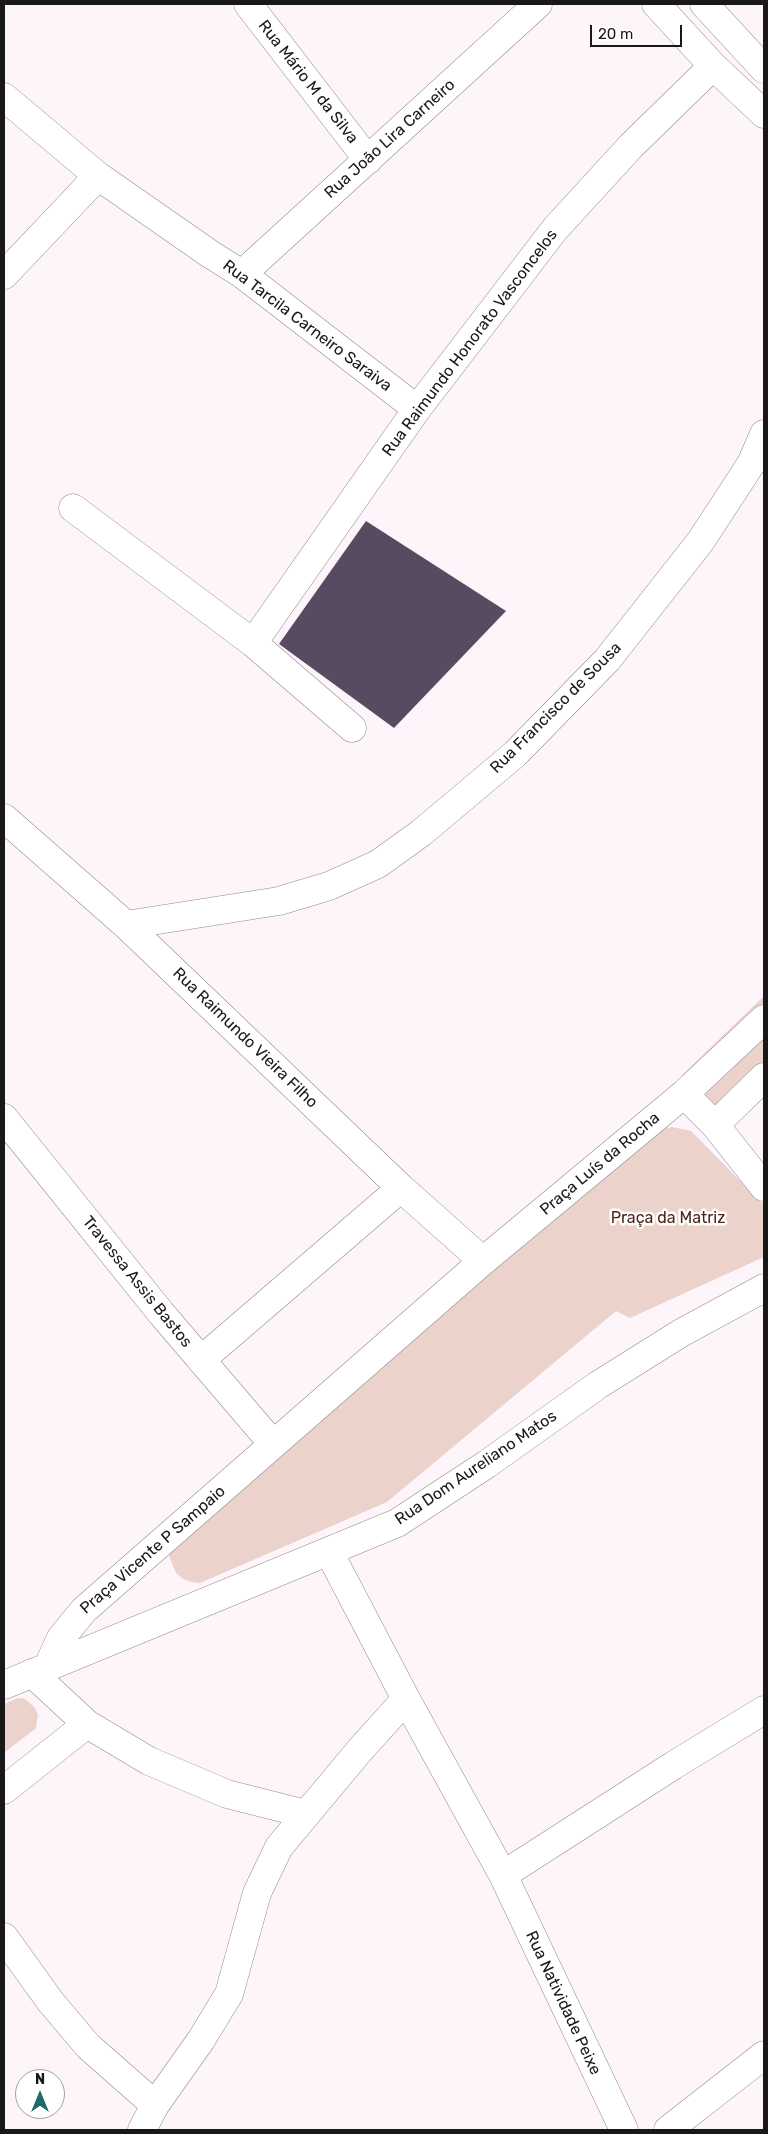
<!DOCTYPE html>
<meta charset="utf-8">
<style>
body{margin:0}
#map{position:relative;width:768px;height:2134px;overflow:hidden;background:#fdf5f9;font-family:Rubik,sans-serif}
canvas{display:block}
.frame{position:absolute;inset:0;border:5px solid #191718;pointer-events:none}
.north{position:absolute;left:15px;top:2069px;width:50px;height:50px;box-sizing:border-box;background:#fff;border:1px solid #a3a2a3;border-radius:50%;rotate:0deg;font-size:14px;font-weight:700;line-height:20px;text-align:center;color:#191718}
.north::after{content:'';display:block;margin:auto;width:18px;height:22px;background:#1d6a6d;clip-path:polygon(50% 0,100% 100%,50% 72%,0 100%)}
.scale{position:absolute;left:590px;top:25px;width:92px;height:22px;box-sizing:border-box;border:2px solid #191718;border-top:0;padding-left:6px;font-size:15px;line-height:18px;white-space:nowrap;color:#191718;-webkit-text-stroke:4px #fff;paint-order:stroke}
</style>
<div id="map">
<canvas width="768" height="2134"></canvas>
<div class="frame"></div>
<div class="north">N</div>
<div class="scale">20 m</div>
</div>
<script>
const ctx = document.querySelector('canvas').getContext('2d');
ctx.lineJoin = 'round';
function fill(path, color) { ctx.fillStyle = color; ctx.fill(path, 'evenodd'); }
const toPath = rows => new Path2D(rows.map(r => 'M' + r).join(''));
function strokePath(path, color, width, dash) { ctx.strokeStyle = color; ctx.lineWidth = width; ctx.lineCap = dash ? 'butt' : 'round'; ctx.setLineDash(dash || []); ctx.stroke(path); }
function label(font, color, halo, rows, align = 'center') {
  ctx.font = font + ' Rubik,sans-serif'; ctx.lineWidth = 5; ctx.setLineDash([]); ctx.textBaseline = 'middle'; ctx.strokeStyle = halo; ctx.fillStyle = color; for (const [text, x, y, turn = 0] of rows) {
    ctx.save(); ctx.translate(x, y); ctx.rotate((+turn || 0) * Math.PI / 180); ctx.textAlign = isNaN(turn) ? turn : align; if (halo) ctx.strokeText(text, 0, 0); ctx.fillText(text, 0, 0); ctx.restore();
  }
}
fill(toPath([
 [764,996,764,1080,724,1118,682,1075],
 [672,1127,691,1131,764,1205,764,1257,630,1318,616,1311,387,1502,200,1583,191,1582,183,1579,176,1573,169,1556,170,1547,274,1447,662,1129],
 [18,1698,25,1699,35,1708,38,1715,36,1728,4,1753,4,1704]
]), '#ebd2cb');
fill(toPath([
 [366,521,506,611,394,728,279,644]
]), '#584a61');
const minor = toPath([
 [248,4,368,160],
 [656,4,713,66,764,114],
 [704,4,764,69],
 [4,97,98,176,210,254,242,274,417,409],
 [242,274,538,4],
 [4,275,98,176],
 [73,508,253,643,352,728],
 [253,643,417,409,555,229,631,146,713,66],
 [4,818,126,925,401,1188,483,1261],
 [126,925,279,901,329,886,378,864,421,833,515,754,607,660,700,542,751,464,764,434],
 [684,1094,764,1019],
 [4,1118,161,1313,273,1444],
 [715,1125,764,1077],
 [201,1360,401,1188],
 [329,1552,406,1699,503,1875,624,2130],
 [48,1666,61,1638,84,1610,483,1261,684,1094,715,1125,764,1187],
 [87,1724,149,1761,227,1794,306,1814],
 [4,1790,87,1724,32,1673],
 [503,1875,674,1765,764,1710],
 [4,1937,50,2001,88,2046,155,2105],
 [142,2130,155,2105,201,2040,229,1994,257,1893,279,1847,360,1750,406,1699],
 [668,2130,764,2055]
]);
const primary = toPath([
 [4,1685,397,1523,487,1464,598,1385,681,1333,764,1288]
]);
strokePath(minor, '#90898d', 29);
strokePath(primary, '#90898d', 29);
strokePath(minor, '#fff', 28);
strokePath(primary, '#fff', 28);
label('16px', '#191718', '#fff', [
 ["Rua Mário M da Silva",308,82,52],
 ["Rua João Lira Carneiro",390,139,-42],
 ["Rua Tarcila Carneiro Saraiva",307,326,37],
 ["Rua Raimundo Honorato Vasconcelos",470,343,-53],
 ["Rua Francisco de Sousa",556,708,-45],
 ["Rua Raimundo Vieira Filho",245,1038,44],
 ["Praça Luís da Rocha",600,1164,-40],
 ["Travessa Assis Bastos",137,1282,51],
 ["Rua Dom Aureliano Matos",476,1468,-34],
 ["Praça Vicente P Sampaio",153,1550,-41],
 ["Rua Natividade Peixe",563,2003,65]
]);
label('16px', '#502416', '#fff', [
 ["Praça da Matriz",668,1218]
]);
</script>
